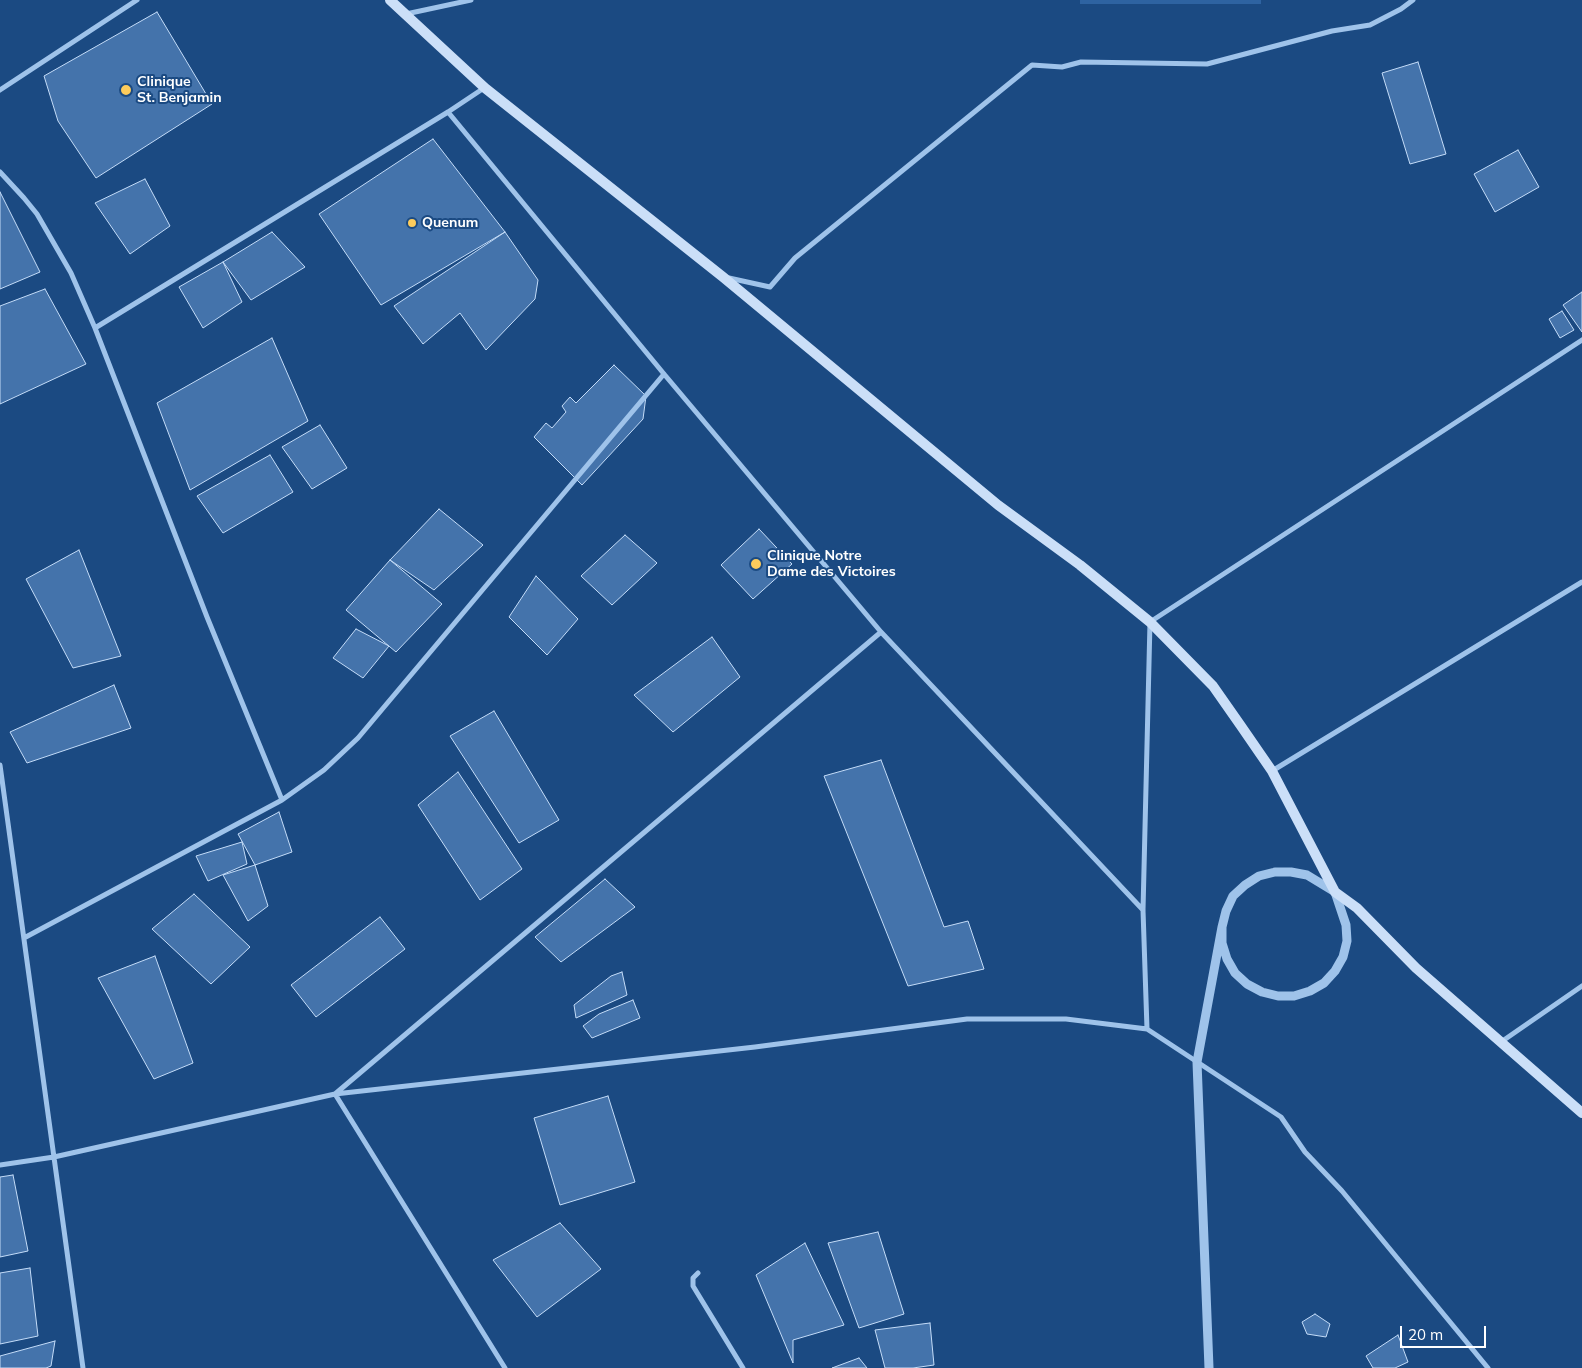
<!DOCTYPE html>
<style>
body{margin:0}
#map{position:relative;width:1582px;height:1368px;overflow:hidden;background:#1b4a82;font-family:Mulish,sans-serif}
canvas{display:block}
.scale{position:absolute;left:1400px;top:1326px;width:86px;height:22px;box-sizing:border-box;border:2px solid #fff;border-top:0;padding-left:6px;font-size:15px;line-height:18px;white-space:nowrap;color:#fff;-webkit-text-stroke:4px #1b4a82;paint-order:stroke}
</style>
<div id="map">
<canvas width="1582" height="1368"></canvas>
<div class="scale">20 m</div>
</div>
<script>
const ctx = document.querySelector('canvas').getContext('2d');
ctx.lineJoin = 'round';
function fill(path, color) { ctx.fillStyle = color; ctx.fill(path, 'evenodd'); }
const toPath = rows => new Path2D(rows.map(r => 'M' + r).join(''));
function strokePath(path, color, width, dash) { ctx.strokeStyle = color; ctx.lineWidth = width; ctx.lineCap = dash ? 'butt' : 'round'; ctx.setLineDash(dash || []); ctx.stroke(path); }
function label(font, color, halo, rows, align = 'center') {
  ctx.font = font + ' Mulish,sans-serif'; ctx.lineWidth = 4; ctx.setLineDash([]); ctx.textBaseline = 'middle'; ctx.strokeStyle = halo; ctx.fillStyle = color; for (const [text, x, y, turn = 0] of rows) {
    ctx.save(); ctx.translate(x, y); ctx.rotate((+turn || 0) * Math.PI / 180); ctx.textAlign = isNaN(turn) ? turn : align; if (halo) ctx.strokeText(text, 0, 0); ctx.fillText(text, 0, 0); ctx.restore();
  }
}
fill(toPath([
 [1080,0,1261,0,1261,4,1080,4]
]), '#2e63a1');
const building = toPath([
 [157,12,212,104,96,178,58,121,44,76,157,12],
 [1418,62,1446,154,1410,164,1382,73,1418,62],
 [433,139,505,232,381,305,319,214,433,139],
 [1518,150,1539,187,1495,212,1474,174,1518,150],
 [145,179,170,226,130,254,95,203,145,179],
 [0,192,40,272,0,289,0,192],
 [272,232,305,267,251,300,223,262,272,232],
 [505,232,538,280,535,299,486,350,460,313,423,344,394,306,505,232],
 [223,262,242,302,203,328,179,287,223,262],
 [45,289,86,364,0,404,0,306,45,289],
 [1582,292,1582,332,1563,305,1582,292],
 [1562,311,1574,330,1560,338,1549,319,1562,311],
 [272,338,308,421,190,490,157,403,272,338],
 [614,365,646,396,643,419,582,485,534,437,546,423,552,428,566,412,562,406,570,397,576,403,614,365],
 [320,425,347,468,312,489,282,447,320,425],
 [270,455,293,492,223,533,197,496,270,455],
 [439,509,483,545,434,590,390,560,439,509],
 [759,529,792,564,753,599,721,565,759,529],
 [625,535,657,563,612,605,581,576,625,535],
 [79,550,121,656,73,668,26,579,79,550],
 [390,560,442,604,396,652,346,610,390,560],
 [536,576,578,619,547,655,509,617,536,576],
 [356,629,389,646,363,678,333,658,356,629],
 [712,637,740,677,673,732,634,695,712,637],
 [114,685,131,728,27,763,10,732,114,685],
 [494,711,559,820,519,843,450,736,494,711],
 [881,760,944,927,968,921,984,969,908,986,824,776,881,760],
 [458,772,522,869,480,900,418,805,458,772],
 [279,812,292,852,255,865,238,834,279,812],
 [242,842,247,864,208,881,196,856,242,842],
 [255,865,268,906,248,921,223,875,255,865],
 [605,879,635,907,561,962,535,937,605,879],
 [194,894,250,947,211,984,152,929,194,894],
 [380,917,405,949,316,1017,291,985,380,917],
 [155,956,193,1063,154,1079,98,978,155,956],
 [622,972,627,995,576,1018,574,1005,611,976,622,972],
 [633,1000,640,1018,592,1038,583,1026,599,1014,633,1000],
 [608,1096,635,1182,560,1205,534,1118,608,1096],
 [13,1175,28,1251,0,1257,0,1177,13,1175],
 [560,1223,601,1269,537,1317,493,1260,560,1223],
 [878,1232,904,1314,859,1328,828,1243,878,1232],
 [805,1243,844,1325,793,1340,793,1363,756,1275,805,1243],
 [30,1268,38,1336,0,1344,0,1273,30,1268],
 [1315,1314,1330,1324,1326,1337,1307,1334,1302,1322,1315,1314],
 [930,1323,934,1365,913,1368,885,1368,875,1330,930,1323],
 [1398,1335,1408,1362,1395,1368,1373,1368,1366,1356,1398,1335],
 [55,1341,51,1366,46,1368,0,1368,0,1356,55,1341],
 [859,1358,867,1368,832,1368,859,1358]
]);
fill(building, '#4473ab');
strokePath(building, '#c4dcf8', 1);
strokePath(toPath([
 [406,14,471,0],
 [0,90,137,0],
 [448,112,664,374,881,632,1143,910],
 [0,172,24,198,37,214,71,273,95,328,448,112,484,88],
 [729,278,770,287,795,258,1032,65,1062,67,1081,62,1207,64,1332,31,1370,25,1401,9,1413,0],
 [95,328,207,617,282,800],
 [0,765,83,1368],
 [1272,771,1582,582],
 [24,938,282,800,324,770,358,738,664,374],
 [1147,1029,1143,910,1150,622,1582,340],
 [1501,1042,1582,986],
 [0,1165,54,1157,335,1094,755,1047,967,1019,1066,1019,1147,1029,1281,1117,1305,1152,1342,1191,1488,1368],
 [698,1273,693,1278,693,1286,743,1368],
 [505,1368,335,1094,881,632]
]), '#9fc3ea', 5);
strokePath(toPath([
 [1275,872,1291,872,1307,875,1335,892,1346,925,1347,941,1343,957,1335,971,1324,983,1310,991,1294,996,1278,996,1262,992,1247,984,1235,973,1227,959,1222,943,1222,927,1226,911,1233,896,1245,885,1259,876,1275,872],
 [1209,1368,1197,1062,1222,927]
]), '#9fc3ea', 9);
strokePath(toPath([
 [390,0,485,88,723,277,998,505,1080,565,1150,622,1213,686,1241,726,1272,771,1335,892,1357,908,1416,968,1582,1113]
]), '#cbdff8', 10);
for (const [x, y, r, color] of [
 [126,90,6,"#fccb5c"],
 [412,223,5,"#fccb5c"],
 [756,564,6,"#fccb5c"]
]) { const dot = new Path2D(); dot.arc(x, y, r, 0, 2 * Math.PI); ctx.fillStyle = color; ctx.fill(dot); strokePath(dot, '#1b4a82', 2); }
label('bold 14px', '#fff', '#1b4a82', [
 ["Clinique",137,82],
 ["St. Benjamin",137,98],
 ["Quenum",422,223],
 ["Clinique Notre",767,556],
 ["Dame des Victoires",767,572]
], 'left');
</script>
